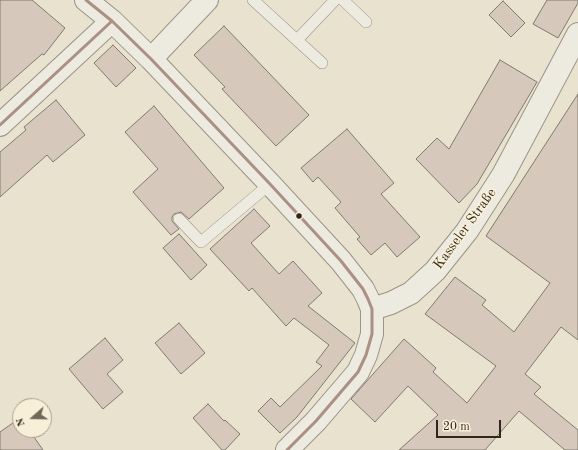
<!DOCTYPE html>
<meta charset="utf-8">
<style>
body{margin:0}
#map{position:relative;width:578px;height:450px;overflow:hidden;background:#e9e2cf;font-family:"Old Standard TT",serif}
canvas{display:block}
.north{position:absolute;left:12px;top:398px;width:40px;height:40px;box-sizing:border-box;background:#f8efd9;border:1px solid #a89f8d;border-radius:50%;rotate:250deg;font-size:11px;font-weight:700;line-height:16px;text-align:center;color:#30261a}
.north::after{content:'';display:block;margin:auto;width:14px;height:18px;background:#716859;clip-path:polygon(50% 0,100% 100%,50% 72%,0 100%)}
.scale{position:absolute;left:436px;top:420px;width:65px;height:18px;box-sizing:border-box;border:2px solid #30261a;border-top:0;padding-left:5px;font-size:12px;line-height:14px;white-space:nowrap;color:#30261a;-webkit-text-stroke:3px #f8efd9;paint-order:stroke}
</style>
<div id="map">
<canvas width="578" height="450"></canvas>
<div class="north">N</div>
<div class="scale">20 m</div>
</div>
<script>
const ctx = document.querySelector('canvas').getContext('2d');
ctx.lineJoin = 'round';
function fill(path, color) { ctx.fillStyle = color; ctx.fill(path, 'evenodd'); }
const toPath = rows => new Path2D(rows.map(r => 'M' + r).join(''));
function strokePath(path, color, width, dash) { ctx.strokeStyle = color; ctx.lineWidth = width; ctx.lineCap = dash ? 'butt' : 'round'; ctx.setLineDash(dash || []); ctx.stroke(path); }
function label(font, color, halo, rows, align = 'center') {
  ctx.font = font + ' "Old Standard TT",serif'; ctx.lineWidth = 3.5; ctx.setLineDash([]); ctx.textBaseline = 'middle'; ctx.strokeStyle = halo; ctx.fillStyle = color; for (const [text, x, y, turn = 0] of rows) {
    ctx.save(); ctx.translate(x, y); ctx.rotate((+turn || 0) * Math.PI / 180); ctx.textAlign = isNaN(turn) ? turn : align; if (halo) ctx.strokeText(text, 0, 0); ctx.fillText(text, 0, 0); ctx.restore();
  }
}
const building = toPath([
 [0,0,32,0,65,28,44,55,42,54,0,91,0,0],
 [547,0,578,0,578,3,558,38,533,24,547,0],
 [503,1,525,23,511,37,489,15,503,1],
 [224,26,309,115,276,146,222,89,225,87,194,55,224,26],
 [113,45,136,68,116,87,94,63,113,45],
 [500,60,537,82,477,184,459,203,416,159,437,138,449,149,500,60],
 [578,94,578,340,561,327,525,374,541,387,534,394,578,430,578,450,565,450,519,411,485,450,399,450,438,415,408,386,375,422,351,399,404,339,436,368,433,372,467,403,496,366,425,314,455,277,486,300,482,305,514,332,550,283,486,236,578,94],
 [56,100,85,135,53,162,47,155,0,197,0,152,26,130,24,127,56,100],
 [154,106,224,188,189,219,181,212,174,214,172,217,172,221,179,229,171,235,133,192,158,169,125,132,154,106],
 [347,129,394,183,381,194,420,237,397,257,385,243,371,255,357,239,360,237,335,208,341,202,318,177,313,182,301,168,347,129],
 [254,209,270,226,251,243,279,274,293,261,322,293,308,306,355,343,297,417,280,433,258,411,271,398,280,407,322,366,316,362,329,345,294,318,286,326,252,288,249,291,210,249,254,209],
 [179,234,207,265,191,280,163,248,179,234],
 [179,323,205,353,181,374,155,343,179,323],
 [105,338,123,360,107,374,123,392,103,409,69,369,105,338],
 [208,404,224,421,225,420,240,434,225,450,222,450,193,418,208,404],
 [20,418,20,430,29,430,43,450,0,450,0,432,20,418]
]);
fill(building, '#d7c8bc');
strokePath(building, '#7f7a6f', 1);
const service = toPath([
 [253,0,322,63],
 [343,0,366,22],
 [297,40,335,0],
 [179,219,201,242,270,184]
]);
const minor = toPath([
 [86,0,112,21,151,59,270,184,341,261,363,289,368,299,372,309,372,334,366,355,358,372,316,421,287,450],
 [151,59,207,0],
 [0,125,112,21],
 [372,309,391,303,411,293,435,271,467,231,503,175,578,34]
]);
strokePath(service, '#999488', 12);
strokePath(minor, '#999488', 24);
strokePath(service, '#edeae0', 11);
strokePath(minor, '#edeae0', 22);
strokePath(toPath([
 [86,0,112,21,151,59,270,184,341,261,363,289,368,299,372,309,372,334,366,355,358,372,316,421,287,450],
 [0,125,112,21]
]), '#aa9085', 3);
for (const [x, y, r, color] of [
 [299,216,3.5,"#30261a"]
]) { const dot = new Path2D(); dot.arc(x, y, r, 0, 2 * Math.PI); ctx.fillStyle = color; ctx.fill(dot); strokePath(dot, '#f8efd9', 1.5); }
label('14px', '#30261a', '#f8efd9', [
 ["Kasseler Straße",465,229,-54]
]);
</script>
